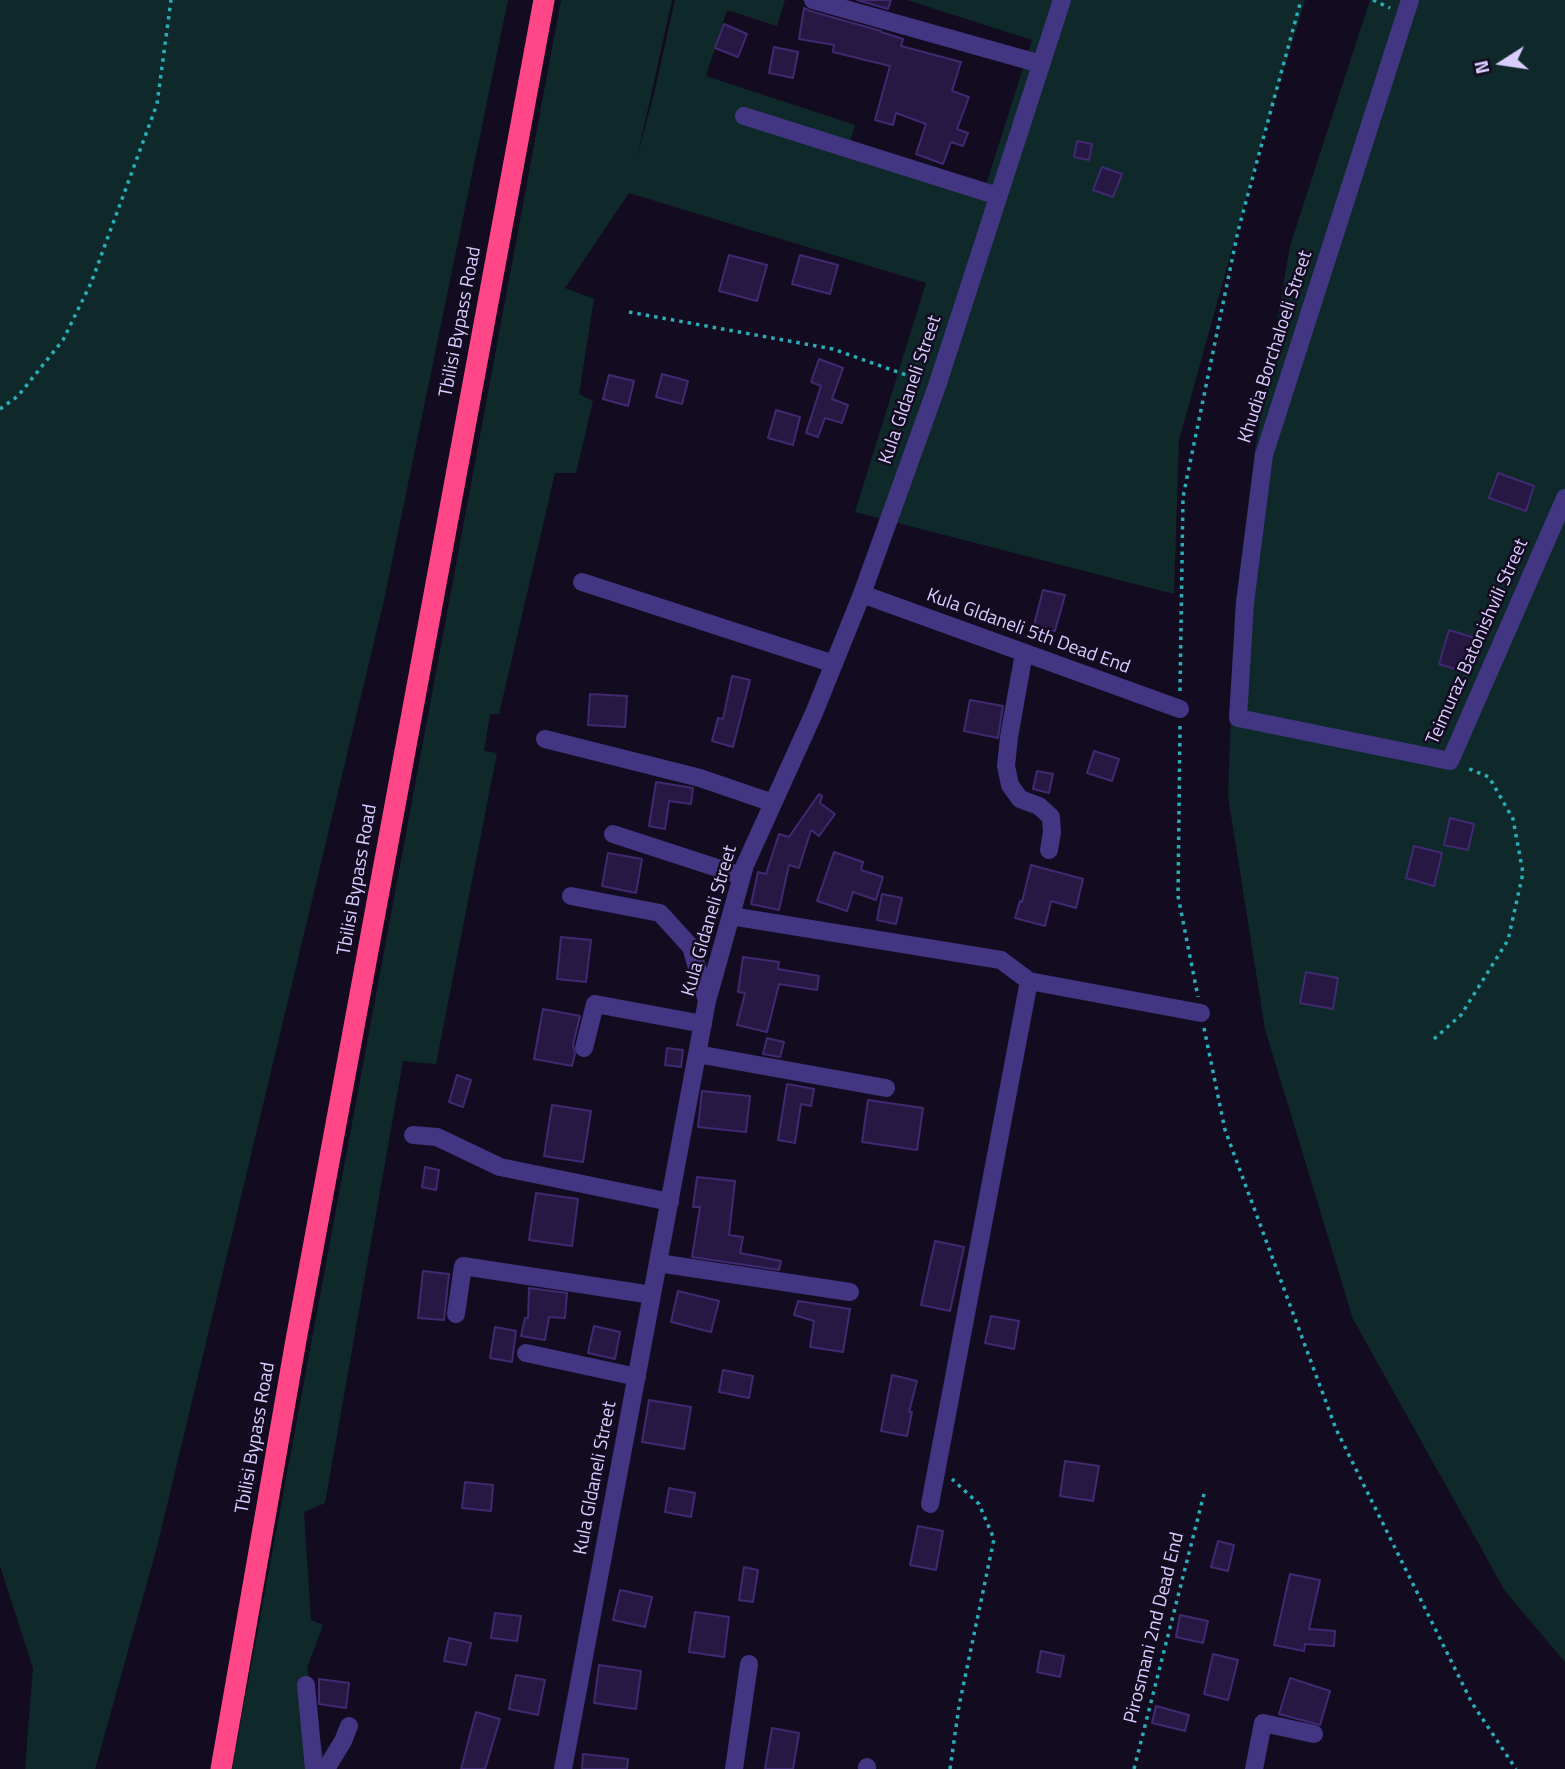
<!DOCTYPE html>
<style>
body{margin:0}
#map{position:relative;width:1565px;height:1769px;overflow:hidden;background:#130c21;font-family:"Titillium Web",sans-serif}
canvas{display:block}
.north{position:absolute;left:1467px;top:28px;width:70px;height:70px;-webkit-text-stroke:5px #130c21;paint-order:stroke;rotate:258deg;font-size:19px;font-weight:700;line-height:28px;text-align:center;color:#d9ccff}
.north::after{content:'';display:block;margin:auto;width:24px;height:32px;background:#d9ccff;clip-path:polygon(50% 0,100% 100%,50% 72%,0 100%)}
</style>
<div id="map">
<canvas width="1565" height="1769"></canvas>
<div class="north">N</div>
</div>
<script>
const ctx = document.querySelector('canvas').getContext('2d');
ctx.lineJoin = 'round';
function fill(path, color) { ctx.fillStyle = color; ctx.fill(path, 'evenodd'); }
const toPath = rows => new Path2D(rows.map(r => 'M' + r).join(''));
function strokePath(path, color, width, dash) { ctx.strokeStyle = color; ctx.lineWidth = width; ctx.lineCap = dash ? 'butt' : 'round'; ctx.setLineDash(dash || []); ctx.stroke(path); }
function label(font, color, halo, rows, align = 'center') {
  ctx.font = font + ' "Titillium Web",sans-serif'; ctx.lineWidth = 5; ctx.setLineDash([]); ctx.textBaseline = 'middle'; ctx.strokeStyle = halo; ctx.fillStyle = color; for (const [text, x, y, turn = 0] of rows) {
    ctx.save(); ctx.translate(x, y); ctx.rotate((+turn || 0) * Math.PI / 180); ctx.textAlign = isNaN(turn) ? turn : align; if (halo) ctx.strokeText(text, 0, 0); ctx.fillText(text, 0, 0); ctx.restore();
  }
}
fill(toPath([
 [0,0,508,0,384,600,157,1547,95,1769,25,1769,33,1668,0,1566],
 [561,0,672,0,637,158,655,90,675,0,785,0,777,26,727,10,706,76,855,125,850,141,986,185,1032,40,907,0,1305,0,1262,141,1179,440,1174,594,855,512,926,283,629,193,565,288,594,299,579,394,593,401,576,473,555,473,499,714,490,714,484,751,497,753,436,1064,403,1061,325,1503,304,1512,311,1620,323,1625,307,1668,324,1761,306,1769,232,1769],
 [1370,0,1565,0,1565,1662,1505,1591,1353,1319,1265,1029,1228,796,1235,608,1255,450,1290,246]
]), '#0f292b');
const building = toPath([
 [857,0,891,0,888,9,857,0],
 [804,8,810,11,881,31,881,32,903,39,901,46,961,62,952,91,969,97,957,129,968,133,963,146,951,142,943,164,916,154,926,124,896,113,893,125,875,120,890,66,833,52,834,45,799,39,804,8],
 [724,24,747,34,738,57,715,48,724,24],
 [774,47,798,52,793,78,769,73,774,47],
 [1077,141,1092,144,1089,160,1074,157,1077,141],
 [1102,167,1122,174,1113,197,1093,190,1102,167],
 [729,255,767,265,757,301,719,291,729,255],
 [800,255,838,265,830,294,792,284,800,255],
 [819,359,843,368,832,399,848,405,842,423,825,418,818,437,806,433,821,386,811,382,819,359],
 [662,374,688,381,682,404,656,397,662,374],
 [609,375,634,381,628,406,603,399,609,375],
 [776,410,800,417,793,445,768,438,776,410],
 [1498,473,1534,486,1526,511,1489,498,1498,473],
 [1043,590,1065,595,1055,631,1034,625,1043,590],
 [1449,630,1475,638,1465,672,1439,664,1449,630],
 [732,676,750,680,733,747,712,741,718,718,723,719,732,676],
 [590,694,627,696,625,727,588,725,590,694],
 [970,700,1003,706,998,738,964,731,970,700],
 [1094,751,1119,759,1112,781,1087,773,1094,751],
 [1037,771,1053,774,1049,793,1033,789,1037,771],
 [656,782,693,788,691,804,669,801,665,829,649,826,656,782],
 [819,794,822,796,820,803,835,814,819,836,811,830,799,868,789,865,779,910,751,904,758,872,766,874,779,834,789,837,819,794],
 [1450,818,1474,824,1468,850,1444,845,1450,818],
 [1414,846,1442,853,1434,886,1406,878,1414,846],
 [834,852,863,862,861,870,883,877,876,900,853,892,847,911,817,901,834,852],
 [608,853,642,859,636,893,602,886,608,853],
 [1031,865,1083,879,1076,908,1051,901,1045,926,1015,918,1020,901,1022,902,1031,865],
 [882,894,902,898,896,924,877,920,882,894],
 [561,937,591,940,586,982,557,979,561,937],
 [743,957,779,962,778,969,819,976,817,990,779,984,767,1032,737,1025,745,993,738,992,743,957],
 [1306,972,1338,978,1333,1009,1300,1003,1306,972],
 [543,1009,580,1016,573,1045,575,1054,572,1066,534,1059,543,1009],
 [767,1038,784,1042,780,1057,763,1054,767,1038],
 [667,1048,683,1050,681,1067,665,1065,667,1048],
 [457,1075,471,1080,463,1107,449,1102,457,1075],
 [787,1084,814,1089,811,1106,801,1104,795,1143,778,1140,787,1084],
 [702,1091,750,1096,746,1132,698,1127,702,1091],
 [868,1100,923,1108,917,1150,862,1142,868,1100],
 [552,1105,591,1111,583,1162,544,1156,552,1105],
 [425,1167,439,1170,436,1190,422,1187,425,1167],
 [697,1177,735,1181,729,1235,743,1237,740,1253,781,1261,779,1270,692,1257,700,1207,693,1207,697,1177],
 [536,1193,578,1199,572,1246,529,1240,536,1193],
 [935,1241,964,1247,950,1311,921,1305,935,1241],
 [423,1271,449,1274,444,1320,418,1318,423,1271],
 [529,1288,567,1293,565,1318,549,1317,545,1340,521,1336,525,1318,528,1318,529,1288],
 [678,1291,719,1301,711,1332,671,1322,678,1291],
 [798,1301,850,1309,843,1352,810,1347,814,1321,794,1315,798,1301],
 [991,1316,1019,1321,1014,1349,985,1343,991,1316],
 [594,1326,620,1332,615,1359,588,1353,594,1326],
 [495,1327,516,1331,512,1362,490,1358,495,1327],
 [723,1370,753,1376,749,1398,719,1392,723,1370],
 [892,1375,917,1381,909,1412,912,1412,907,1436,881,1431,892,1375],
 [649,1400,691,1407,684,1449,642,1442,649,1400],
 [1065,1461,1099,1466,1093,1501,1060,1496,1065,1461],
 [465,1482,493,1485,491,1511,462,1508,465,1482],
 [669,1488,695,1493,691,1517,665,1512,669,1488],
 [918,1526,943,1531,936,1570,910,1565,918,1526],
 [1218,1541,1234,1545,1228,1571,1211,1567,1218,1541],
 [744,1567,758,1570,753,1602,739,1600,744,1567],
 [1290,1574,1320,1580,1309,1629,1335,1631,1334,1646,1305,1644,1304,1651,1274,1645,1290,1574],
 [620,1590,652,1597,645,1627,613,1620,620,1590],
 [695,1612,729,1617,724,1657,689,1652,695,1612],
 [495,1613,521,1616,517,1641,491,1638,495,1613],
 [1180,1615,1208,1621,1203,1643,1176,1637,1180,1615],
 [449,1638,471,1643,466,1665,444,1661,449,1638],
 [1041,1651,1064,1656,1060,1677,1037,1672,1041,1651],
 [1213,1654,1238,1660,1228,1700,1204,1694,1213,1654],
 [599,1665,641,1671,636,1709,594,1703,599,1665],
 [516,1675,545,1680,538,1715,509,1709,516,1675],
 [1290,1678,1330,1691,1320,1725,1279,1714,1290,1678],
 [319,1679,349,1683,346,1708,319,1704,319,1679],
 [1156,1706,1189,1715,1185,1731,1152,1723,1156,1706],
 [476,1712,500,1719,485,1769,461,1769,476,1712],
 [772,1728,799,1733,793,1769,765,1769,772,1728],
 [583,1754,628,1759,627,1769,582,1769,583,1754]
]);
fill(building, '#261843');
strokePath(building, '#402970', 2);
strokePath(toPath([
 [1373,0,1390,8],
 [629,312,833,349,923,381],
 [0,409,18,396,63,340,91,283,157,104,171,0],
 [1180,691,1183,497,1238,231,1301,0],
 [1180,726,1178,896,1198,997],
 [1204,1028,1225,1130,1336,1429,1472,1703,1516,1769],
 [1434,1039,1461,1015,1508,940,1523,873,1513,819,1489,777,1465,767],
 [950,1769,959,1706,994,1539,979,1504,952,1479],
 [1134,1769,1204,1494]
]), '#29adb6', 3.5, [3.5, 5]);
strokePath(toPath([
 [813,0,1041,64],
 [1410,0,1264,455,1245,603,1238,718,1450,761,1565,498],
 [744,116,998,196],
 [582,582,834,664],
 [862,594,1180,709],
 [1024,653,1009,737,1006,766,1010,785,1020,799,1039,806,1051,817,1052,832,1049,850],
 [545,739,700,778,773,803],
 [613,834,742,876],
 [571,896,660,913,691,947,707,1001],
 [731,916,1001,960,1029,981,1201,1013],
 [584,1048,595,1004,703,1024],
 [697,1054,886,1088],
 [413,1135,437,1137,500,1167,670,1202],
 [658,1263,850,1292],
 [456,1314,463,1266,652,1295],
 [526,1353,637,1377],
 [930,1504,1029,981],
 [306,1685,314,1769],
 [326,1769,343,1741,349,1726],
 [563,1769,707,1001,745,865,814,713,862,594,937,386,1062,0],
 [734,1769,749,1664],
 [867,1769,867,1767],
 [1254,1769,1263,1723,1314,1734]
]), '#423582', 18);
strokePath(toPath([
 [221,1769,296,1340,544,0]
]), '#ff4788', 21);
label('19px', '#d9ccff', '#130c21', [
 ["Tbilisi Bypass Road",461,322,-79],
 ["Khudia Borchaloeli Street",1276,347,-72],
 ["Kula Gldaneli Street",911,390,-71],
 ["Kula Gldaneli 5th Dead End",1028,632,20],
 ["Teimuraz Batonishvili Street",1478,642,-66],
 ["Tbilisi Bypass Road",358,880,-80],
 ["Kula Gldaneli Street",710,921,-74],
 ["Tbilisi Bypass Road",256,1438,-80],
 ["Kula Gldaneli Street",596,1478,-79],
 ["Pirosmani 2nd Dead End",1155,1628,-76]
]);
</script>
